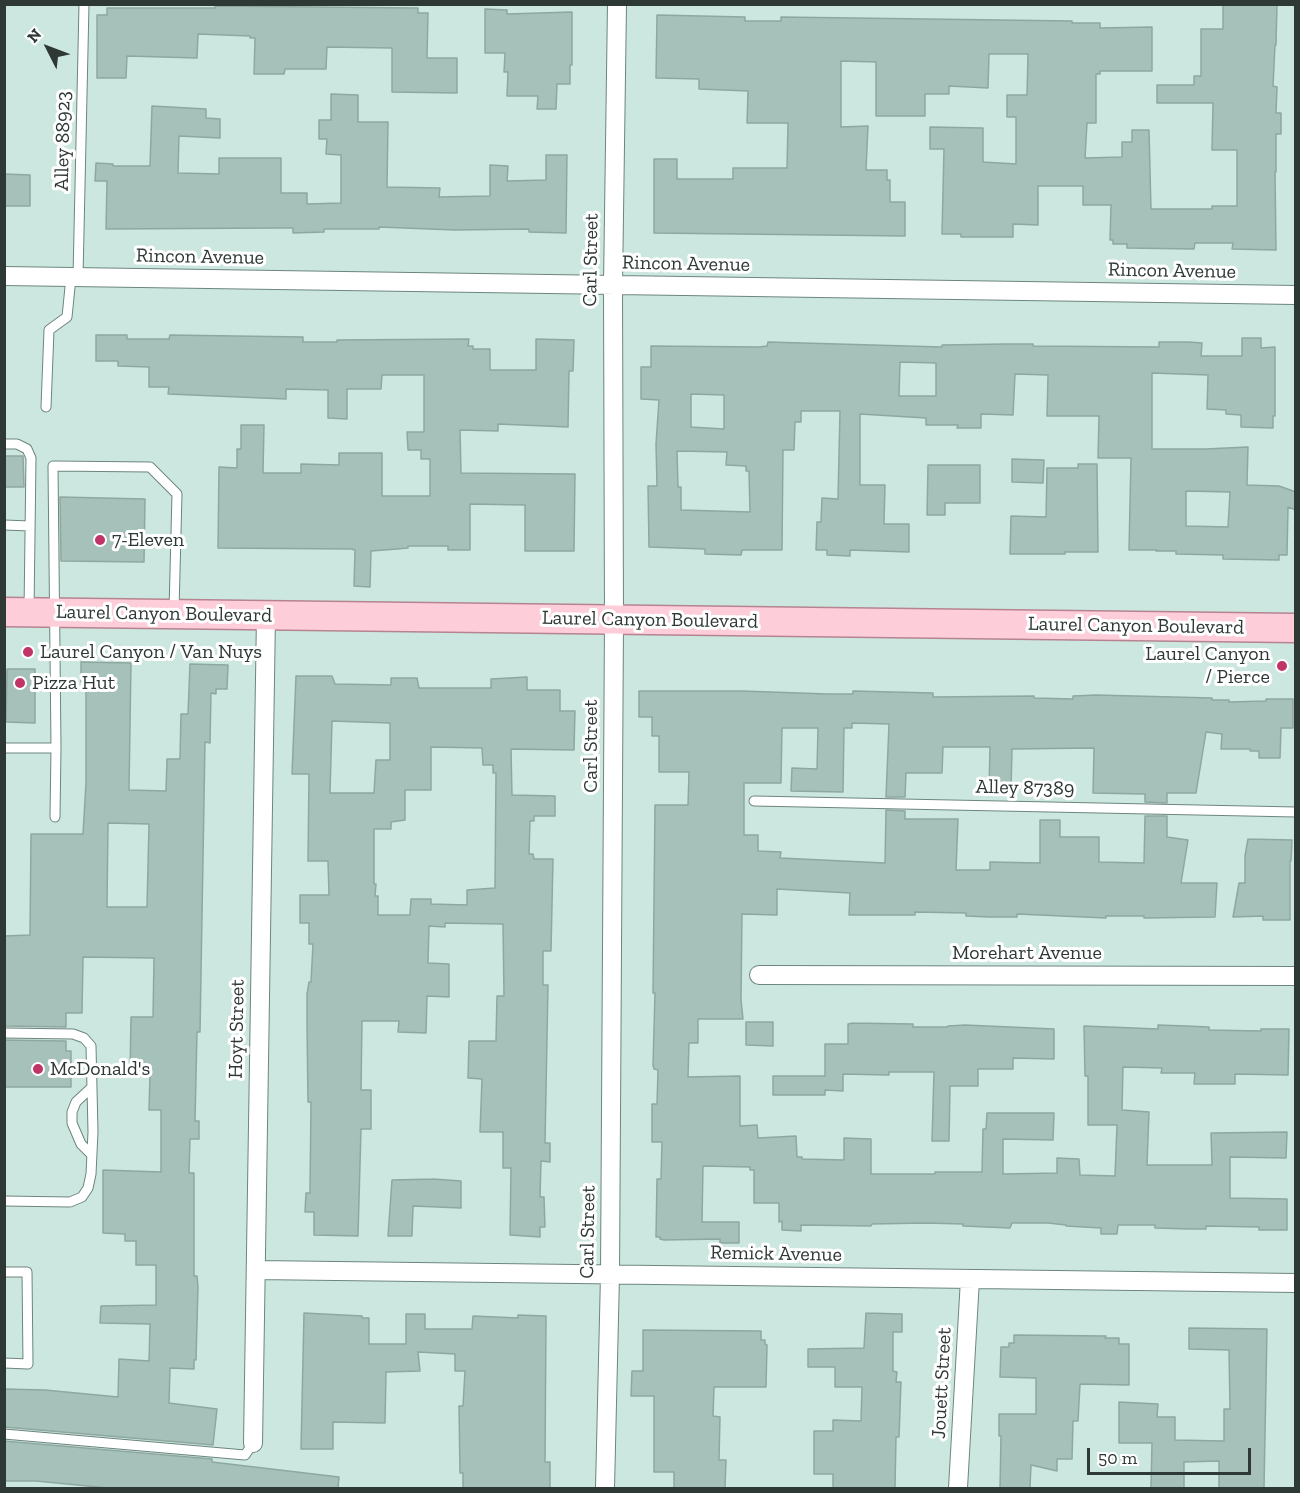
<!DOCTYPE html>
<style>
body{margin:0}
#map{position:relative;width:1300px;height:1493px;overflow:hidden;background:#cce7e0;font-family:"Zilla Slab",serif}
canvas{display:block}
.frame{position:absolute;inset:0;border:6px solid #2e3936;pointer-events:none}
.north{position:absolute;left:18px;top:18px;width:60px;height:60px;-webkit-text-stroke:4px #fff;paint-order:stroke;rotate:312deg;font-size:16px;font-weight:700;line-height:24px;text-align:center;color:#2e3936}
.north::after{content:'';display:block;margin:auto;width:21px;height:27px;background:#2e3936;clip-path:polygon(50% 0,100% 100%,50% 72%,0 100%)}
.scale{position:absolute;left:1087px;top:1448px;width:164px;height:27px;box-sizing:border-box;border:3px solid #2e3936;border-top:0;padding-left:8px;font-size:18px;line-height:21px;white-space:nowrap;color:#2e3936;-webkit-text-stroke:4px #fff;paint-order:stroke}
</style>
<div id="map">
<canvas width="1300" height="1493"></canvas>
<div class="frame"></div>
<div class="north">N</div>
<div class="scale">50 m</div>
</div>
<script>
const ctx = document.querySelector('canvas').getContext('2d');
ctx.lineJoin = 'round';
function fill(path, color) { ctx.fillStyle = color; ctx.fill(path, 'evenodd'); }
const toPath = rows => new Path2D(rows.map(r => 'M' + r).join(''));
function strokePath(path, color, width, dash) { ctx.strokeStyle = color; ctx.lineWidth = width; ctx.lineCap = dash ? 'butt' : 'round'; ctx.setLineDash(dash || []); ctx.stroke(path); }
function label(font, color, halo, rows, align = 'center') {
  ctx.font = font + ' "Zilla Slab",serif'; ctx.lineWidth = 6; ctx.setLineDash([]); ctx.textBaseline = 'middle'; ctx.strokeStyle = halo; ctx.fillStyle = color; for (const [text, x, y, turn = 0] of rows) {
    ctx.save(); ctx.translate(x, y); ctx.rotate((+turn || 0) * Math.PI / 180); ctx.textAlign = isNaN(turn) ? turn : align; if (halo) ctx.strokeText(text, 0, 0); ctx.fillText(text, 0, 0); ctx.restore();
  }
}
const building = toPath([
 [1223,4,1277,4,1276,45,1275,45,1273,86,1277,87,1276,113,1281,113,1281,134,1276,134,1276,172,1275,172,1276,250,1232,249,1233,243,1195,243,1194,249,1127,248,1127,244,1113,244,1113,240,1110,240,1111,205,1083,205,1083,186,1038,186,1038,225,1013,224,1013,237,961,237,961,234,942,234,944,149,930,149,930,127,983,128,983,162,1016,164,1016,117,1007,117,1007,95,1027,95,1028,54,989,54,988,88,949,86,949,94,925,94,925,116,876,116,876,62,841,61,841,127,868,126,866,170,887,170,887,180,890,180,890,202,905,202,905,236,654,233,654,159,677,159,677,179,733,179,733,168,787,168,788,123,747,123,748,91,699,89,699,79,656,78,657,15,745,17,745,21,781,21,781,17,1072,21,1072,23,1100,23,1100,28,1152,27,1152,71,1100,71,1100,74,1096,74,1096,123,1087,123,1085,158,1122,157,1122,142,1132,142,1132,130,1149,130,1151,209,1212,209,1212,206,1237,206,1237,150,1212,150,1213,103,1157,103,1157,85,1194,85,1194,76,1201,76,1201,29,1223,29,1223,4],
 [215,6,418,8,418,13,428,13,427,58,457,58,457,93,392,92,392,48,327,47,326,69,285,69,284,74,254,74,255,38,250,38,250,36,198,34,197,58,127,56,126,78,97,78,97,15,107,15,107,8,215,8,215,6],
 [485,9,507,10,507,14,572,12,572,65,570,65,570,84,557,84,556,109,537,109,538,96,507,96,508,72,504,72,505,53,485,53,485,9],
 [331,94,358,95,358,122,388,122,387,187,440,188,439,197,490,196,490,165,508,166,507,181,546,180,546,155,567,155,566,233,529,232,529,229,455,230,379,227,379,229,324,229,324,232,293,233,293,228,277,228,106,229,107,181,95,181,96,163,113,164,113,166,150,166,152,106,206,109,206,118,220,119,220,138,179,136,178,173,219,174,219,158,281,158,281,193,307,193,307,204,341,203,341,155,326,154,327,139,319,139,319,120,331,120,331,94],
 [4,174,30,175,30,206,4,206,4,174],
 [96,335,127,335,127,339,169,339,170,335,303,337,303,342,337,342,337,340,469,339,468,346,473,346,473,349,490,349,490,370,536,370,536,339,574,340,573,371,569,371,568,427,498,424,498,431,460,430,461,473,575,474,574,551,525,551,525,505,470,504,470,550,448,550,448,546,408,546,408,548,397,549,371,551,370,587,354,586,355,550,351,549,218,548,219,467,237,468,237,449,241,449,241,425,264,425,263,473,301,473,301,464,339,465,339,453,382,453,382,496,430,496,430,459,421,459,421,450,408,450,407,432,424,432,424,375,382,375,381,389,347,389,347,419,328,418,328,390,286,389,286,399,168,394,169,387,149,387,149,367,118,366,118,361,96,361,96,335],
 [1242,338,1261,338,1261,348,1275,347,1275,416,1273,416,1273,428,1241,427,1241,415,1226,414,1226,410,1207,409,1208,375,1152,373,1152,449,1205,449,1248,447,1247,485,1279,486,1296,492,1296,510,1288,507,1287,555,1279,555,1279,560,1223,559,1223,555,1176,554,1176,551,1156,551,1157,550,1129,550,1131,458,1098,458,1099,416,1047,416,1048,375,1015,374,1013,415,981,414,981,428,957,428,958,425,926,425,926,418,860,414,860,485,885,485,884,524,909,524,909,552,850,550,850,556,827,555,827,550,816,550,817,522,821,522,822,498,838,499,840,411,801,411,801,422,795,422,794,450,783,450,782,550,742,550,741,555,705,554,705,549,649,547,648,486,657,486,656,444,659,400,641,399,641,367,651,367,651,346,759,347,767,346,768,342,942,347,942,345,1005,344,1033,344,1033,346,1159,347,1159,342,1189,342,1202,343,1201,356,1242,356,1242,338],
 [900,362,936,363,936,396,899,396,900,362],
 [691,394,724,395,724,429,691,427,691,394],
 [677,451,727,452,726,465,746,466,746,471,749,471,750,512,681,510,681,487,678,487,677,451],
 [1186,491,1230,492,1228,527,1186,526,1186,491],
 [4,456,23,456,24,487,4,487,4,456],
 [1012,459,1044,460,1043,483,1012,482,1012,459],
 [1078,464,1097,464,1098,552,1065,552,1065,554,1010,554,1011,516,1046,517,1047,468,1078,468,1078,464],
 [928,465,980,465,980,503,945,503,945,515,927,515,928,465],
 [60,497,145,499,144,562,61,561,60,497],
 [81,662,131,663,129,790,166,791,167,759,180,759,181,714,188,714,190,664,228,665,227,689,216,689,216,694,211,693,210,743,205,742,200,1032,197,1032,195,1121,199,1121,199,1139,190,1139,189,1173,194,1173,194,1276,197,1276,198,1287,196,1360,194,1360,194,1369,170,1368,169,1403,217,1409,213,1445,4,1427,4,1389,45,1390,118,1397,119,1359,149,1361,150,1324,100,1323,101,1306,156,1305,156,1265,136,1265,136,1241,125,1241,125,1234,103,1233,103,1170,161,1172,161,1110,149,1110,150,1075,130,1076,131,1017,153,1017,154,958,83,957,82,1013,66,1013,66,1027,4,1026,4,936,30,935,31,834,83,834,86,783,86,682,81,682,81,662],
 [108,823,149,824,147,907,107,907,108,823],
 [7,669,35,669,35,723,6,722,7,669],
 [296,676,332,676,335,684,391,685,391,678,417,678,419,688,491,688,491,679,527,677,527,690,560,690,560,711,575,711,574,750,511,749,512,795,555,796,555,816,534,816,534,821,530,821,529,854,533,854,534,859,553,859,551,951,543,951,543,985,548,985,545,1143,550,1143,550,1162,541,1161,540,1197,544,1197,545,1227,540,1227,540,1237,510,1235,511,1168,503,1168,503,1132,480,1132,482,1079,468,1078,469,1041,496,1041,497,996,504,996,503,924,445,923,445,927,429,926,428,963,449,964,449,997,427,996,426,1033,398,1032,399,1021,362,1021,361,1090,371,1090,371,1129,361,1129,358,1236,314,1235,314,1212,305,1212,306,1193,310,1193,311,1102,308,1102,307,1024,307,994,309,982,311,982,313,944,309,944,309,923,300,923,300,895,329,895,328,861,308,861,309,774,292,774,296,676],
 [332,721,390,723,390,760,376,760,374,793,330,793,332,721],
 [431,747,482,748,483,765,493,765,493,773,496,773,495,888,467,890,467,905,431,904,431,899,411,899,410,915,378,915,378,896,375,896,376,884,374,884,374,829,391,829,391,822,405,820,405,790,431,790,431,747],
 [639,691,742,691,828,694,853,694,853,691,933,693,933,697,1034,696,1034,698,1073,699,1073,696,1096,695,1212,698,1212,700,1229,700,1229,702,1266,701,1266,699,1293,699,1293,728,1281,728,1280,758,1259,758,1259,751,1250,751,1250,749,1221,749,1222,734,1206,732,1196,793,1167,793,1167,803,1145,802,1145,794,1093,793,1094,748,1012,749,1011,790,989,790,990,747,943,747,942,773,906,773,905,797,886,797,889,724,852,723,852,728,844,728,843,792,791,791,792,768,817,769,818,728,782,728,781,783,744,783,744,835,758,835,758,851,781,852,780,858,885,863,886,810,905,811,905,819,958,819,956,870,990,870,990,862,1040,863,1040,820,1060,820,1060,837,1099,837,1099,862,1144,863,1145,816,1167,816,1167,837,1188,840,1181,883,1217,883,1215,917,1144,918,1144,916,1106,916,1106,918,1017,914,1017,917,989,917,966,916,966,913,915,912,915,915,849,915,850,893,777,889,777,915,742,914,741,1000,743,1019,698,1019,698,1043,689,1043,688,1077,740,1076,740,1126,757,1125,758,1138,796,1136,797,1157,802,1157,802,1159,844,1160,844,1138,871,1139,871,1174,935,1174,935,1172,982,1172,983,1129,986,1129,987,1113,1054,1113,1053,1140,1003,1139,1003,1174,1057,1173,1057,1158,1079,1159,1080,1175,1115,1176,1117,1125,1088,1125,1088,1076,1085,1076,1084,1026,1158,1029,1158,1025,1186,1026,1209,1027,1209,1030,1261,1031,1261,1029,1289,1029,1288,1075,1235,1074,1235,1084,1194,1084,1195,1073,1161,1073,1162,1068,1123,1067,1122,1110,1149,1112,1147,1165,1212,1165,1211,1133,1287,1132,1286,1158,1230,1157,1230,1198,1287,1199,1287,1230,1259,1230,1259,1227,1206,1226,1206,1229,1190,1229,1155,1228,1155,1225,1118,1225,1117,1234,1101,1234,1101,1228,1066,1226,1066,1225,1048,1223,1012,1223,1010,1228,963,1226,963,1224,925,1223,872,1224,871,1226,801,1225,801,1231,782,1230,782,1221,779,1222,779,1203,754,1203,754,1170,750,1170,750,1167,703,1166,702,1222,739,1222,739,1243,720,1243,720,1239,664,1240,660,1239,660,1237,656,1237,657,1179,661,1179,662,1142,652,1142,652,1104,657,1104,658,1070,654,1069,653,1065,655,993,653,993,655,805,688,805,689,772,659,772,659,736,652,736,652,717,639,717,639,691],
 [1248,839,1292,840,1291,861,1290,861,1290,920,1263,920,1263,916,1233,917,1239,883,1245,883,1245,856,1248,839],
 [746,1022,773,1022,773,1046,746,1045,746,1022],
 [853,1023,913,1024,913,1027,947,1027,948,1026,965,1025,1054,1029,1054,1059,1013,1058,1013,1069,978,1069,978,1086,950,1086,949,1141,932,1141,934,1072,889,1072,889,1075,843,1074,843,1091,825,1090,825,1095,773,1095,773,1076,825,1076,825,1044,848,1044,848,1024,853,1023],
 [4,1040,66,1041,66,1051,71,1051,71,1087,4,1087,4,1040],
 [433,1179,461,1181,461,1208,413,1206,412,1236,388,1236,392,1180,433,1179],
 [304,1313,362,1316,362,1318,369,1318,369,1344,406,1344,406,1314,425,1314,425,1329,472,1329,473,1316,518,1318,518,1315,546,1316,545,1462,550,1462,550,1488,463,1488,463,1473,460,1473,459,1406,463,1406,465,1371,455,1371,455,1354,418,1352,420,1371,386,1372,385,1423,333,1422,333,1449,301,1449,304,1313],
 [866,1313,902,1314,902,1332,893,1332,893,1371,897,1372,896,1382,901,1382,899,1437,896,1437,895,1488,833,1488,833,1474,814,1474,814,1431,833,1431,833,1420,861,1421,862,1387,835,1387,835,1367,808,1367,808,1349,864,1348,866,1313],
 [1189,1328,1267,1329,1264,1488,1219,1488,1219,1461,1184,1462,1184,1488,1151,1488,1152,1443,1119,1443,1119,1402,1158,1404,1157,1417,1175,1417,1175,1440,1224,1441,1224,1409,1230,1409,1229,1350,1189,1349,1189,1328],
 [643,1330,761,1331,761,1340,765,1340,765,1344,767,1345,766,1387,714,1387,713,1416,720,1417,719,1460,726,1460,725,1488,674,1488,674,1472,654,1472,654,1396,631,1396,632,1371,643,1371,643,1330],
 [1014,1335,1106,1336,1105,1338,1119,1338,1119,1344,1129,1344,1129,1385,1080,1384,1078,1421,1073,1421,1072,1459,1057,1459,1057,1471,1031,1465,1030,1488,1000,1488,1001,1436,999,1436,999,1414,1036,1414,1036,1378,1000,1377,1001,1347,1009,1347,1009,1343,1014,1343,1014,1335],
 [4,1441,212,1459,212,1462,339,1477,338,1488,108,1488,36,1481,4,1481,4,1441]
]);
fill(building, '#a6c0ba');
strokePath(building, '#8ea8a1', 1.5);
const service = toPath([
 [78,277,84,4],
 [46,407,49,330,67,317,71,277],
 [4,444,17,444,27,449,31,458,29,611],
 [4,525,30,526],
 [4,748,56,748,53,466,150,467,177,494,174,611],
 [754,801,1296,812],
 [55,817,56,748],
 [4,1033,73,1034,84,1038,91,1046,93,1132,91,1174,88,1188,82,1197,70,1202,4,1201],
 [91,1154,81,1144,72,1123,72,1112,76,1102,91,1088],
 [4,1272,27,1272,28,1364,4,1363],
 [4,1434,245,1455,253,1443]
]);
const minor = toPath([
 [4,276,1296,295],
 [759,975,1296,976],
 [256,1270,1296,1283],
 [253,1443,266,615],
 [605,1488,610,1275,614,620,613,285,617,4],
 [958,1488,970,1279]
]);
const primary = toPath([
 [4,612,1296,628]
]);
strokePath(service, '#6d857f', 11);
strokePath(minor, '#6d857f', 20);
strokePath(primary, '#b58490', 31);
strokePath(service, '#fff', 9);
strokePath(minor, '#fff', 18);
strokePath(primary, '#fecdda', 28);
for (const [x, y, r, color] of [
 [100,540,6,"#c03468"],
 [28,652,6,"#c03468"],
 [1282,666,6,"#c03468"],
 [20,683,6,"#c03468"],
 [38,1069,6,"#c03468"]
]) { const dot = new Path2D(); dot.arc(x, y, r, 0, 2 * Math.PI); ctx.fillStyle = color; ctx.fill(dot); strokePath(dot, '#fff', 2); }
label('20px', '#2e3936', '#fff', [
 ["Alley 88923",63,141,-89],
 ["Rincon Avenue",200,257,1],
 ["Carl Street",591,260,-89],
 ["Rincon Avenue",686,264,1],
 ["Rincon Avenue",1172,271,1],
 ["Laurel Canyon Boulevard",164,614,1],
 ["Laurel Canyon Boulevard",650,620,1],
 ["Laurel Canyon Boulevard",1136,626,1],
 ["Carl Street",591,746,-90],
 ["Alley 87389",1025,788,1],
 ["Morehart Avenue",1027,953],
 ["Hoyt Street",237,1029,-89],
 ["Carl Street",588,1232,-89],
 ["Remick Avenue",776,1254,1],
 ["Jouett Street",942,1383,-87]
]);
label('20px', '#2e3936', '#fff', [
 ["7-Eleven",112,540],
 ["Laurel Canyon / Van Nuys",40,652],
 ["Laurel Canyon",1270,654,"right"],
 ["/ Pierce",1270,677,"right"],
 ["Pizza Hut",32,683],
 ["McDonald's",50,1069]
], 'left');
</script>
